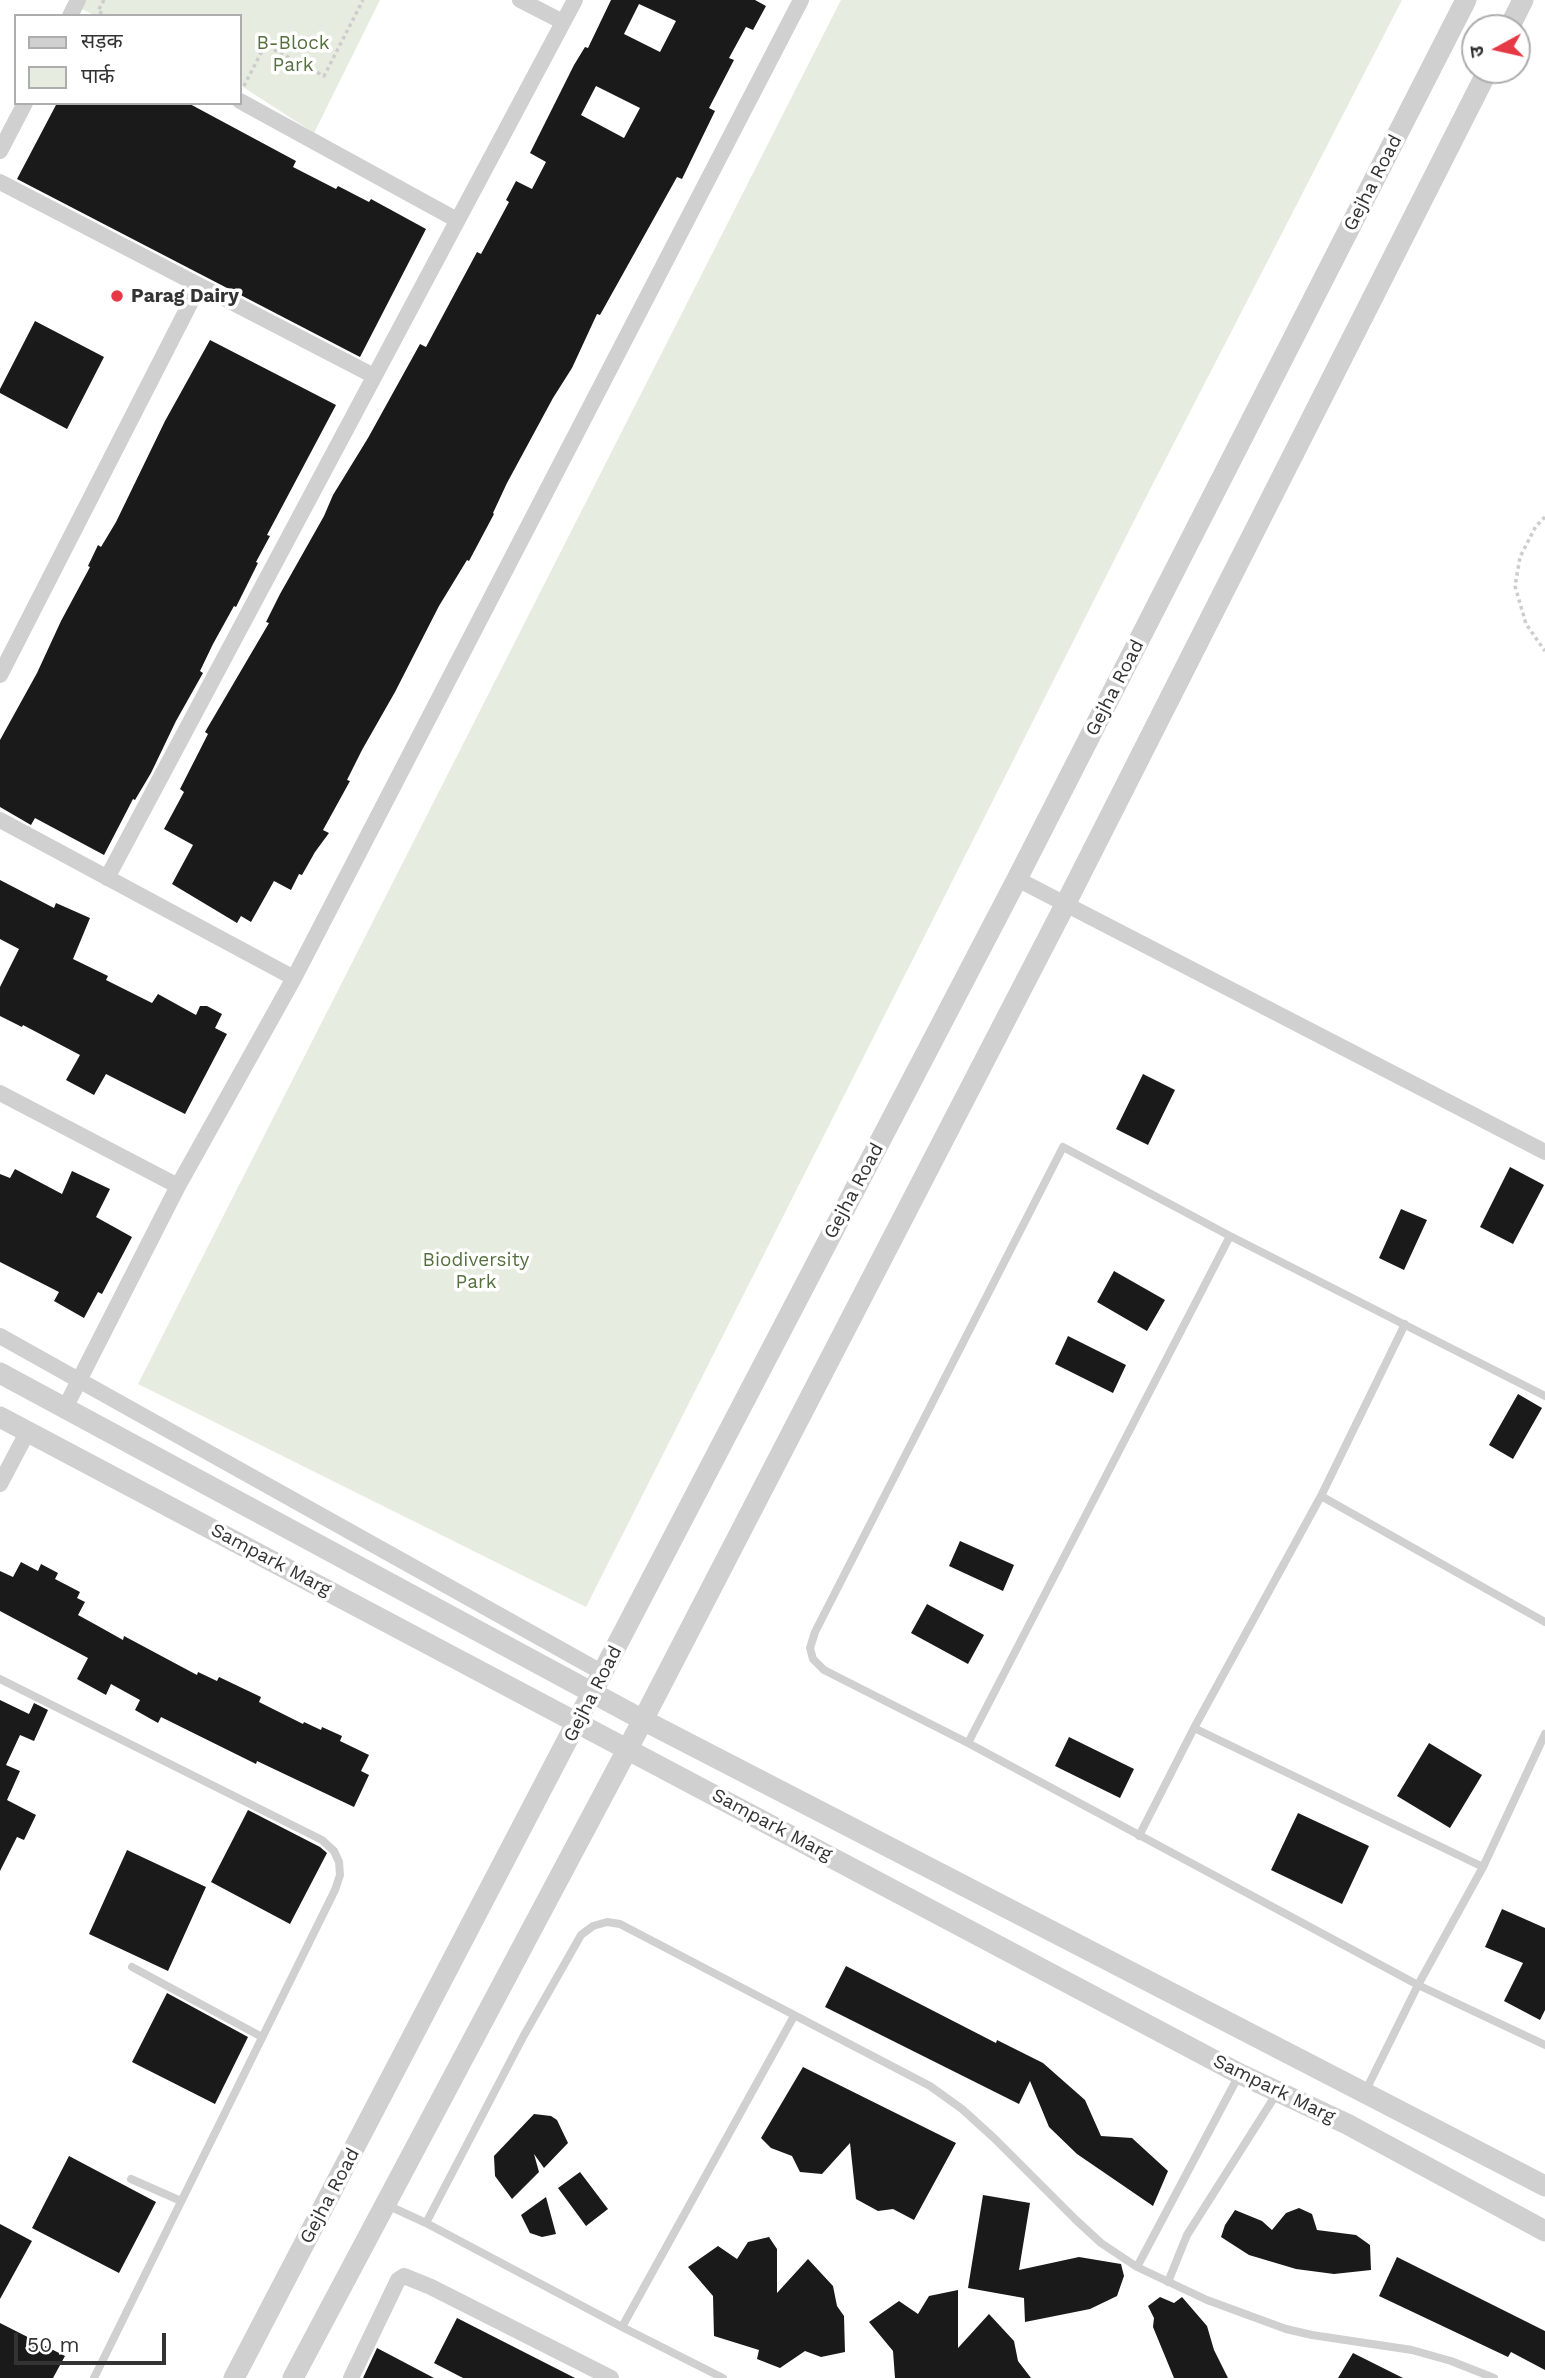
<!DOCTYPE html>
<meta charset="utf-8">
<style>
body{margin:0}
#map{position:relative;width:1545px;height:2378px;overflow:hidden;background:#fff;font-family:"Work Sans","Noto Sans Devanagari",sans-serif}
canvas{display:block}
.legend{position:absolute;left:14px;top:14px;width:228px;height:91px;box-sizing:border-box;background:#fff;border:2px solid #adadad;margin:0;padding:9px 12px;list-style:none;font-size:21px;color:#333}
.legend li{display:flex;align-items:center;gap:14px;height:35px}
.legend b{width:35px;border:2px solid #adadad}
.north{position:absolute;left:1461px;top:14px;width:70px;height:70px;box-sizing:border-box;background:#fff;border:2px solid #adadad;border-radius:50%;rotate:262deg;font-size:19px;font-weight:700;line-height:28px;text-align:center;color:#333}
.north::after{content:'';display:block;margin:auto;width:24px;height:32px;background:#e63946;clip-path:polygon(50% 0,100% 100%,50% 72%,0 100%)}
.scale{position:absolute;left:14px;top:2333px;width:152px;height:32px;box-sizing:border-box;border:4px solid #333;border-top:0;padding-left:9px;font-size:21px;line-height:24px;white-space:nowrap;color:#333;-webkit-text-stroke:5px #fff;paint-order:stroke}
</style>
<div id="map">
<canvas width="1545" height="2378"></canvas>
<ul class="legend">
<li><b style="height:9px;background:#d0d0d0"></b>सड़क</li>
<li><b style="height:19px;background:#e6ecdf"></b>पार्क</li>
</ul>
<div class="north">उ</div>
<div class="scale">50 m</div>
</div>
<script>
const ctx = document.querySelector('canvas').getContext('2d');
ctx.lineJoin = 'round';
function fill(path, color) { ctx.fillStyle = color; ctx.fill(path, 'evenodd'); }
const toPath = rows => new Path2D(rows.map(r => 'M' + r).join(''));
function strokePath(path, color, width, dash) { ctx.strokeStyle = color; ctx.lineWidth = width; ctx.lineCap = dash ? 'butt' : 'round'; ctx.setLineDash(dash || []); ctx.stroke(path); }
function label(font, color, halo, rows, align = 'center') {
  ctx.font = font + ' "Work Sans",sans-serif'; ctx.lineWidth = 7; ctx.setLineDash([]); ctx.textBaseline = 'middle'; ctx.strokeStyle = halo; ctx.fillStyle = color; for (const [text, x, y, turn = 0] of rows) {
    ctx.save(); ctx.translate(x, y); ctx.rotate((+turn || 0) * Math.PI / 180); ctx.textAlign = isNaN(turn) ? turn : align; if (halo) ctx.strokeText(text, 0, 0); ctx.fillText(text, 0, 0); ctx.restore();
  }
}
fill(toPath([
 [78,0,380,0,314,133,240,85,240,16,96,16,75,6],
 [841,0,1402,0,1141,507,586,1607,138,1384]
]), '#e6ecdf');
fill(toPath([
 [611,0,755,0,766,6,753,30,746,27,729,58,734,60,709,108,715,111,682,179,677,177,600,315,597,314,572,368,553,398,507,483,493,513,494,514,469,561,467,560,439,606,395,692,362,750,347,780,350,781,323,830,329,833,315,852,302,875,299,874,291,890,274,881,251,922,241,916,237,923,172,884,193,845,164,829,184,792,180,789,208,734,205,732,269,623,266,622,280,594,324,516,333,495,368,438,420,344,426,347,477,252,481,254,509,202,506,200,516,181,532,189,546,162,530,153,574,65,585,47,588,48],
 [639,4,676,21,660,52,624,34],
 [596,86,640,108,624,138,581,115],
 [57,103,188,103,296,161,293,167,336,189,338,186,369,202,371,199,426,229,360,357,17,179],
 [35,321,104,357,67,429,0,393,0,389],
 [210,340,336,405,267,535,270,536,256,562,258,563,236,607,234,606,213,644,200,671,203,673,176,721,151,773,135,800,133,799,104,855,35,818,31,825,0,807,0,740,37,673,61,621,90,567,88,566,98,545,101,547,116,522,165,421],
 [0,880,54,908,56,903,90,918,73,959,108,976,106,980,152,1003,158,994,196,1015,200,1006,207,1006,222,1014,215,1028,227,1034,185,1114,106,1074,94,1095,66,1080,80,1055,23,1025,22,1027,0,1016,0,987,19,949,0,939],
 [1143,1074,1175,1090,1148,1145,1116,1129],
 [1510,1167,1544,1185,1513,1244,1480,1227],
 [15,1169,62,1194,72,1171,110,1189,96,1217,132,1237,102,1294,98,1292,84,1318,54,1301,59,1292,0,1262,0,1174,10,1178],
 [1401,1209,1427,1220,1404,1270,1379,1258],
 [1114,1271,1165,1300,1147,1331,1097,1302],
 [1068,1336,1126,1365,1113,1393,1055,1364],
 [1518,1394,1542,1408,1513,1459,1489,1445],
 [960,1541,1014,1565,1003,1591,949,1566],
 [21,1562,38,1571,41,1564,58,1573,55,1579,80,1592,77,1598,85,1602,78,1615,98,1626,123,1640,124,1636,197,1675,198,1672,217,1681,219,1677,261,1697,259,1702,303,1724,304,1722,321,1730,322,1727,342,1736,340,1741,369,1755,361,1771,369,1775,354,1807,257,1761,256,1764,161,1717,158,1723,135,1710,140,1700,111,1684,106,1695,77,1679,88,1658,0,1611,0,1571,13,1577],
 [927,1604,984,1635,968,1664,911,1633],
 [0,1700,29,1714,34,1703,48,1710,34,1741,20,1735,6,1765,20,1771,7,1800,36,1815,24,1840,17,1837,0,1871],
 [1069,1737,1134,1769,1120,1798,1055,1766],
 [1429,1743,1482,1775,1450,1828,1397,1796],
 [248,1810,320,1847,327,1853,290,1924,211,1882],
 [1298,1813,1369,1846,1342,1904,1271,1870],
 [127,1850,206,1887,168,1971,89,1934],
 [1502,1909,1545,1928,1545,2010,1540,2020,1504,2001,1523,1963,1485,1947],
 [846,1966,996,2043,997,2040,1043,2063,1085,2100,1101,2136,1132,2138,1168,2171,1153,2206,1077,2154,1049,2127,1030,2081,1019,2104,825,2007],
 [167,1993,248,2037,215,2104,132,2062],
 [803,2067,956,2143,914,2220,893,2209,878,2211,856,2199,850,2143,822,2174,800,2172,792,2156,771,2148,761,2138],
 [534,2114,551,2116,557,2120,568,2143,544,2168,534,2154,539,2172,512,2199,495,2176,494,2156],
 [69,2156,156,2202,119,2273,32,2228],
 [580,2172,608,2209,586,2226,558,2188],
 [983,2195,1030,2203,1019,2270,1079,2257,1121,2264,1124,2276,1117,2296,1090,2309,1025,2322,1024,2298,968,2288],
 [546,2197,556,2234,542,2237,530,2233,521,2215],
 [1299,2208,1312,2214,1317,2230,1356,2235,1370,2245,1371,2270,1334,2274,1296,2269,1249,2255,1221,2237,1225,2225,1235,2210,1262,2221,1272,2230,1286,2213],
 [0,2224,32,2241,0,2299],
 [769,2237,777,2249,777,2293,808,2259,833,2286,837,2306,844,2316,845,2352,821,2357,805,2351,780,2368,757,2359,759,2350,714,2336,713,2296,688,2267,718,2246,737,2259,748,2242],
 [1397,2257,1545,2331,1545,2370,1511,2352,1508,2357,1379,2296],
 [958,2290,958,2348,989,2314,1014,2341,1018,2361,1031,2378,895,2378,893,2351,869,2322,899,2301,918,2314,929,2296],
 [1160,2297,1174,2303,1182,2297,1207,2326,1214,2350,1228,2378,1174,2378,1153,2327,1154,2318,1148,2306],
 [457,2318,575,2378,463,2378,434,2363],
 [0,2323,65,2356,53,2378,0,2378],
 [377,2348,434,2378,363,2378],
 [1353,2353,1403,2378,1338,2378]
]), '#1a1a1a');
strokePath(toPath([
 [104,0,98,11,107,16],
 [244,86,265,45,324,76,363,0],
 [1545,517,1536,526,1520,557,1515,586,1526,624,1545,651]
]), '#cdcdcd', 3.5, [3.5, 3.5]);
strokePath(toPath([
 [1545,1396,1230,1236,1063,1147,815,1632,810,1648,813,1659,824,1670,968,1743,1418,1985,1545,2045],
 [1321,1496,1545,1622],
 [0,1679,322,1840,334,1851,339,1862,340,1875,335,1890,94,2378],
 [1194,1728,1483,1867],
 [968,1743,1230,1236],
 [1139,1836,1194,1728,1321,1496,1405,1324],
 [132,1967,262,2037],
 [1366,2090,1418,1985,1483,1867,1545,1734],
 [131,2179,181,2201],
 [387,2205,426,2223,622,2327,723,2378],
 [426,2223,523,2037,581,1935,593,1926,607,1922,620,1924,930,2086,962,2109,994,2138,1076,2220,1101,2243,1137,2267,1207,2300,1286,2329,1312,2335,1412,2350,1451,2361,1494,2378],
 [1137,2267,1239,2075],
 [1168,2282,1187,2235,1277,2093],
 [622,2327,794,2016]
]), '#d0d0d0', 8);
strokePath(toPath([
 [520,0,563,22],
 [70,16,78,0],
 [240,101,457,220],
 [0,151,25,103],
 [0,182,374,376],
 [0,675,199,286],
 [0,820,294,978],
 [107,878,575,0],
 [1017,879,1545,1152],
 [0,1093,178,1186],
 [0,1336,603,1673],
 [65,1408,178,1186,294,978,801,0],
 [0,1484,28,1431],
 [351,2378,398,2280,404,2276,431,2287,611,2378]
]), '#d0d0d0', 16);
strokePath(toPath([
 [1509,28,1523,0],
 [0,1373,643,1720,1545,2186],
 [0,1417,1240,2074,1347,2124,1545,2231],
 [234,2378,1017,879,1466,0],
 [293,2378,643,1720,1065,905,1488,70]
]), '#d0d0d0', 21);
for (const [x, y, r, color] of [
 [117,296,7,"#e63946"]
]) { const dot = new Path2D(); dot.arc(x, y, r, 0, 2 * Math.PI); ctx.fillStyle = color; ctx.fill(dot); strokePath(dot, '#fff', 2.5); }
label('19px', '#56703f', '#fff', [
 ["B-Block",293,43],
 ["Park",293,65],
 ["Biodiversity",476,1260],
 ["Park",476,1282]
]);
label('19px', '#333', '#fff', [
 ["Gejha Road",1373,183,-63],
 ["Gejha Road",1115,688,-63],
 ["Gejha Road",854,1191,-62],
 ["Sampark Marg",271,1560,28],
 ["Gejha Road",593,1694,-63],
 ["Sampark Marg",772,1825,28],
 ["Sampark Marg",1274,2089,26],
 ["Gejha Road",330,2196,-62]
]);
label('bold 19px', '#333', '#fff', [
 ["Parag Dairy",131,296]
], 'left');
</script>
